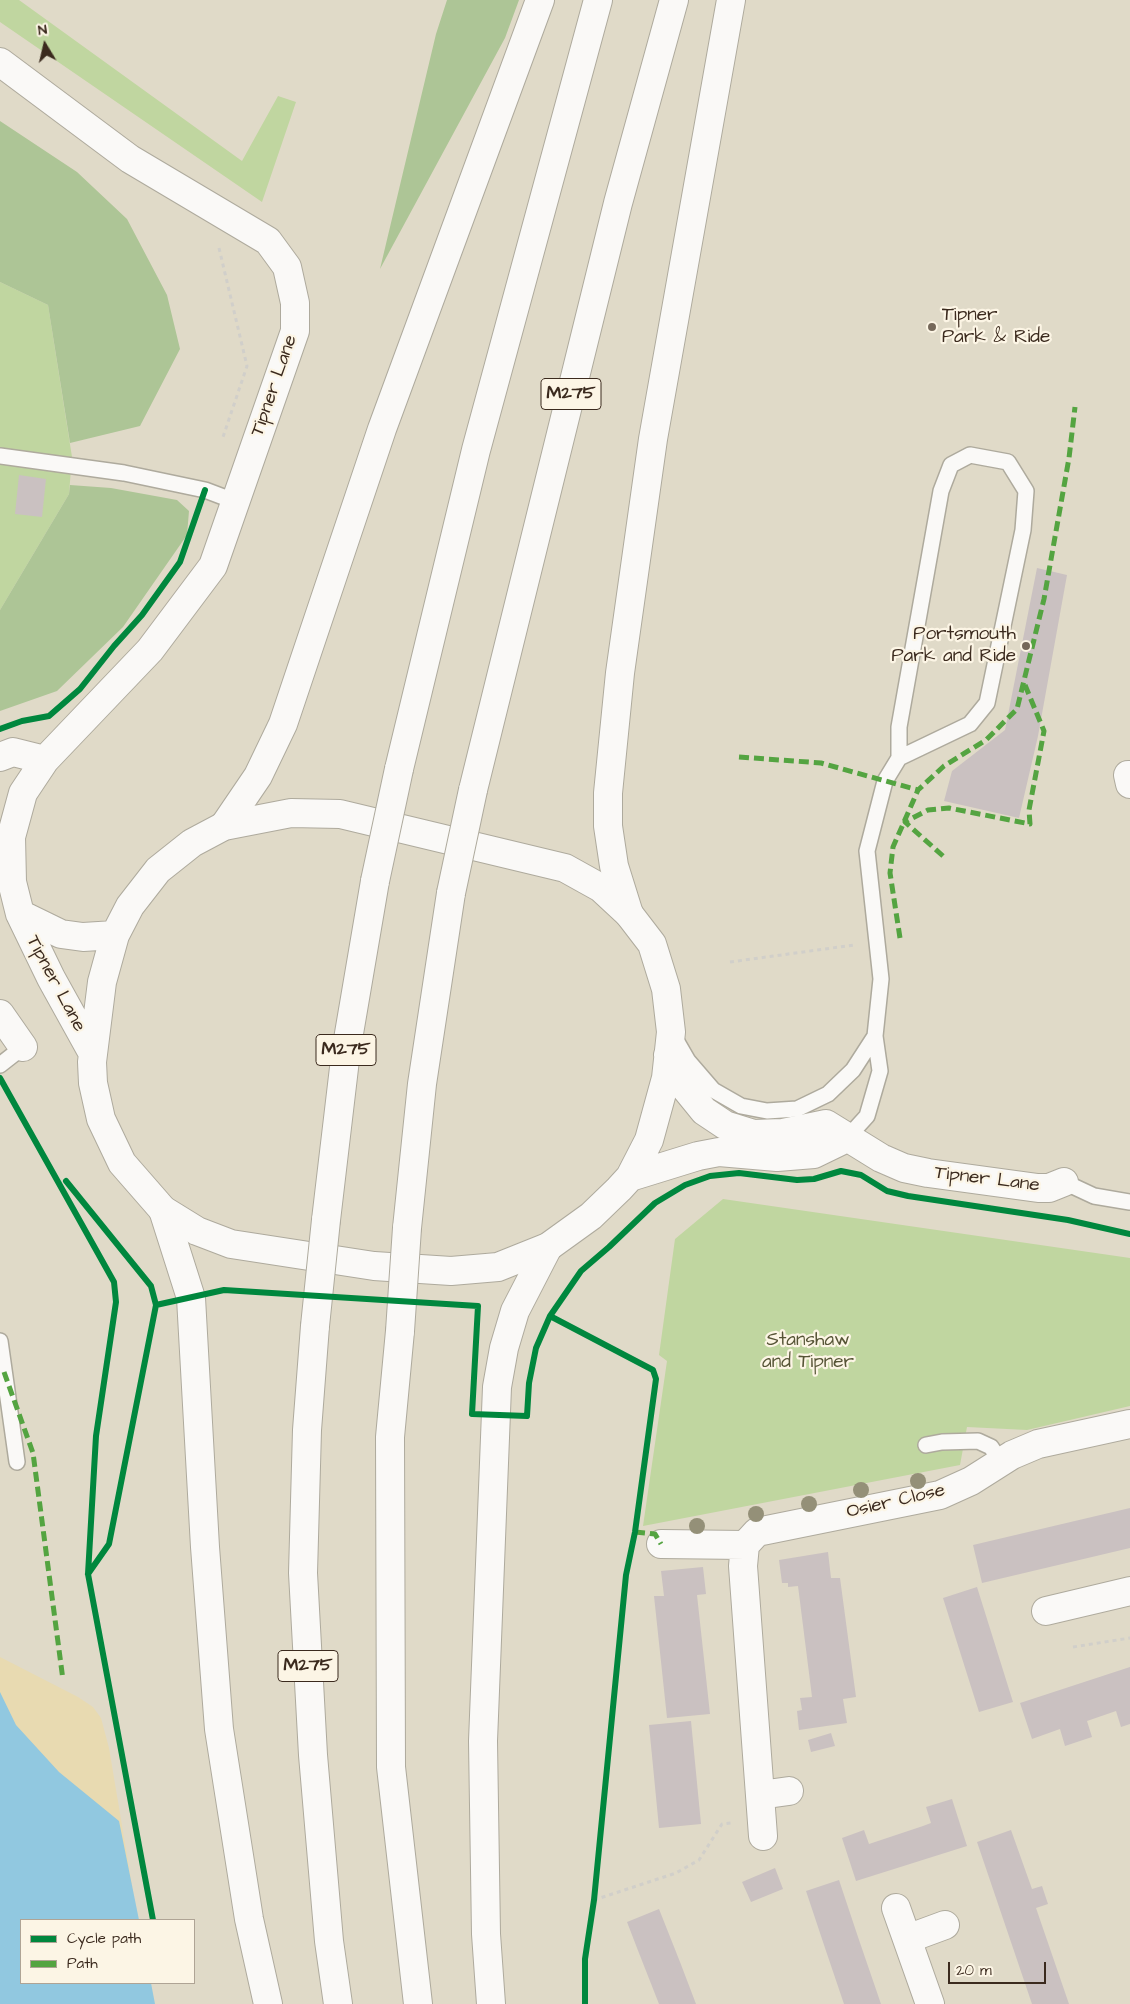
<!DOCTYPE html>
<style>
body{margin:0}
#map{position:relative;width:1130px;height:2004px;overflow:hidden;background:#e0dac8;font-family:"Architects Daughter",sans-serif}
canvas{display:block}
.legend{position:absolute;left:20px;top:1919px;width:175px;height:65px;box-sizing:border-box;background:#fcf5e5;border:1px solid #afa495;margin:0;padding:6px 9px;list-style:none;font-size:15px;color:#3b2a1e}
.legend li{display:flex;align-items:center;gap:10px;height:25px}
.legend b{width:25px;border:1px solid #afa495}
.north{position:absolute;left:20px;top:20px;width:50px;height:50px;-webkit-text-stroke:4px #fcf5e5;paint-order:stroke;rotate:351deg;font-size:14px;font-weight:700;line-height:20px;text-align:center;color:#3b2a1e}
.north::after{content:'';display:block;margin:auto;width:18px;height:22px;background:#3b2a1e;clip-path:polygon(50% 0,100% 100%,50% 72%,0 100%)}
.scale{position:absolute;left:948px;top:1962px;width:98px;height:22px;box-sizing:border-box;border:2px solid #3b2a1e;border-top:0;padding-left:6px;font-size:15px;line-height:18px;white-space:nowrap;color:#3b2a1e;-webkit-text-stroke:4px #fcf5e5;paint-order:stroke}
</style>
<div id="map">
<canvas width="1130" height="2004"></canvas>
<ul class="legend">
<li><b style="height:6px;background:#00873e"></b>Cycle path</li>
<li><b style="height:6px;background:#54a441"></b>Path</li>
</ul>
<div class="north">N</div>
<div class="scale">20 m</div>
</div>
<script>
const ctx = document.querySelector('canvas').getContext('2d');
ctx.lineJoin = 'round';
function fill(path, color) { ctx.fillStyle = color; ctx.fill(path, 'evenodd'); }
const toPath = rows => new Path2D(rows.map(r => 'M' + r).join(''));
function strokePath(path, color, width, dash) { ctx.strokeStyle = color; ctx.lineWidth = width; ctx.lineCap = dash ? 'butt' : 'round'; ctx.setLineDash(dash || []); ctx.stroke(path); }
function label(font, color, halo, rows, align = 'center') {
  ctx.font = font + ' "Architects Daughter",sans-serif'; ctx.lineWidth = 4.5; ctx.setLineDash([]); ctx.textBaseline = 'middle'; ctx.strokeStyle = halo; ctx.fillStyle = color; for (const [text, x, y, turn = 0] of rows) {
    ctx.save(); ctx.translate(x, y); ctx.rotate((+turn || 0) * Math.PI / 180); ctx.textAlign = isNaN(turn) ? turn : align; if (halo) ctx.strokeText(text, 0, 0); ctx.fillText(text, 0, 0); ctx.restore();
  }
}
fill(toPath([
 [0,0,19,0,242,161,278,96,296,102,262,202,0,22],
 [0,282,48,305,72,457,69,494,0,610],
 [723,1199,1130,1258,1130,1406,1027,1430,967,1427,960,1465,643,1526,667,1361,659,1355,675,1239]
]), '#c0d6a0');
fill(toPath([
 [447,0,519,0,505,38,380,269,436,34],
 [0,121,77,172,127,219,167,295,180,349,140,426,70,443,48,305,0,282],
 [70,485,111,488,177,500,189,511,187,535,123,627,57,691,0,711,0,610,69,494]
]), '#adc596');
fill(toPath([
 [0,1657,78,1697,93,1707,101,1718,109,1748,136,1909,0,1752]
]), '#e8dab1');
fill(toPath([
 [0,1692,16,1725,59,1772,119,1821,139,1920,21,1920,21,1983,151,1983,155,2004,0,2004]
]), '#91c8e0');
fill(toPath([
 [19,475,46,479,42,517,15,514],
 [1037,568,1067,575,1038,736,1019,818,944,801,952,771,1005,730],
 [1130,1508,1130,1548,982,1583,973,1545],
 [828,1552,831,1578,840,1578,856,1697,843,1699,847,1723,799,1730,797,1711,802,1710,800,1698,812,1697,810,1681,798,1586,788,1587,788,1583,782,1583,779,1560],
 [703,1567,706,1594,697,1595,710,1714,667,1718,654,1596,664,1596,661,1571],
 [977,1587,1013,1702,979,1712,943,1598],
 [1130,1667,1130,1724,1121,1727,1116,1711,1087,1721,1092,1737,1065,1746,1060,1729,1032,1739,1020,1703],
 [691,1721,701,1824,659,1828,649,1725],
 [831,1733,835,1746,811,1752,808,1740],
 [952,1799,967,1846,856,1881,842,1838,864,1830,869,1844,923,1826,931,1823,926,1807],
 [1011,1830,1032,1889,1042,1886,1048,1904,1036,1908,1069,2004,1032,2004,977,1842],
 [775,1868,783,1889,751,1902,742,1882],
 [839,1880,858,1937,881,2004,844,2004,825,1948,806,1891],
 [659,1909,680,1962,696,2004,659,2004,637,1948,627,1922]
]), '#cac1c1');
const lane = toPath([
 [0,456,124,473,205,490,234,501],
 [673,1035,688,1061,713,1090,741,1106,767,1111,797,1109,828,1094,853,1070,875,1036],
 [0,1065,23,1047],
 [847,1138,867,1116,880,1071,875,1036,881,979,867,851,885,781,899,758,899,727,941,491,951,465,970,455,1008,462,1026,491,1023,530,987,703,970,724,899,758],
 [1064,1182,1094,1196,1130,1202],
 [0,1341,17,1462],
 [926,1445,942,1442,978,1441,991,1447,1001,1462]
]);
const street = toPath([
 [0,62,130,159,268,241,287,267,295,303,295,331,213,566,150,650,45,760,23,793,11,837,12,882,20,914,51,978,92,1052],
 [0,757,13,752,45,760],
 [1128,775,1130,784],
 [291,813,340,814,565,868,601,888,629,914,652,944,666,989,671,1032,666,1078,649,1140,630,1177,619,1189,591,1216,548,1247,498,1267,451,1271,374,1266,231,1244,197,1231,163,1210,122,1163,101,1119,93,1083,92,1062,102,982,115,935,130,906,158,870,192,843,224,826,291,813],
 [20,914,61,934,83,937,115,935],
 [0,1014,23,1047],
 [668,1055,682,1084,704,1111,725,1125,754,1134,783,1133,826,1124,881,1158,904,1168,928,1173,1038,1188,1049,1188,1064,1182],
 [630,1177,698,1156,719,1152,777,1157,814,1154,847,1138],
 [661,1544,745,1545],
 [1046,1611,1130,1591],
 [760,1795,789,1791],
 [763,1836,743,1566,745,1545,757,1532,940,1495,971,1481,1012,1455,1038,1444,1130,1424],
 [896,1908,930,2004],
 [907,1939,945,1925]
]);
const highway = toPath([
 [399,769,476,450,598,0],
 [473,790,618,203,674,0],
 [224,826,258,776,283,724,382,429,540,0],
 [629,914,614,866,608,826,608,793,620,673,653,439,731,0],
 [163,1210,191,1298,205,1547,219,1729,249,1919,268,2004],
 [326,1220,346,1051,375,881],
 [407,1228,422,1084,451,893],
 [315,1326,307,1430,303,1573,313,1755,329,1941,338,2004],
 [400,1331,390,1437,391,1767,418,2004],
 [491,2004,486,1934,483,1741,497,1387,504,1348,515,1311,548,1247]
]);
strokePath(lane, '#aeaa9d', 18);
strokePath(street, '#aeaa9d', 30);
strokePath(highway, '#aeaa9d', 30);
strokePath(toPath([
 [219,248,247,366,223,437],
 [730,962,854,945],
 [1073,1647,1130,1638],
 [594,1900,676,1873,699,1860,722,1824,731,1823]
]), '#d1cfca', 3, [4, 4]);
strokePath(lane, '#faf9f7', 15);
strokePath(street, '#faf9f7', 28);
strokePath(highway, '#faf9f7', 28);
const highwayBridge = toPath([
 [375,881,399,769],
 [451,893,473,790],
 [315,1326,326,1220],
 [400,1331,407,1228]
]);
strokePath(highwayBridge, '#aeaa9d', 30, []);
strokePath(highwayBridge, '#faf9f7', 28);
strokePath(toPath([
 [739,757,821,763,918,790],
 [943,856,905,822,928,810,949,808,1030,824,1029,810,1044,731,1025,685],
 [900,938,890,873,893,847,918,790,944,766,986,740,1017,709,1044,599,1069,458,1075,407],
 [4,1372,33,1453,63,1680],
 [635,1532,655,1534,661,1544]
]), '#54a441', 5, [10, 5]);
strokePath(toPath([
 [0,729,22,721,49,716,80,689,114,646,142,615,180,562,205,490],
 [0,1078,114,1282,116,1302,96,1436,88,1574,153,1920],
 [66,1181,151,1286,156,1305,109,1544,88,1574],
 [156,1305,224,1290,478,1306,472,1414,527,1416,529,1383,536,1348,550,1316,581,1271,609,1247,655,1203,685,1185,710,1176,739,1173,797,1180,814,1179,841,1171,861,1175,887,1191,908,1196,1068,1220,1130,1234],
 [550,1316,653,1370,656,1379,635,1532,626,1575,594,1900,585,1959,585,2004]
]), '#00873e', 6);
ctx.fillStyle = '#949078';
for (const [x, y] of [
 [918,1481],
 [861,1490],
 [809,1504],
 [756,1514],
 [697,1526]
]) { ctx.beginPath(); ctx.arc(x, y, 8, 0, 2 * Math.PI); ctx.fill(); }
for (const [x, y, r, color] of [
 [932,327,5,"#75685a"],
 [1026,646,5,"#75685a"]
]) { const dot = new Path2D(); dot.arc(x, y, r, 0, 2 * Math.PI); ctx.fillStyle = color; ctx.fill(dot); strokePath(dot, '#fcf5e5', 2); }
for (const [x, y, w] of [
 [571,394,60],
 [346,1050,60],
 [308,1666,60]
]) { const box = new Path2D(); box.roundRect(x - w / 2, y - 15.5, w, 31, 4); ctx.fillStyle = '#fcf5e5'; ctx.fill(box); strokePath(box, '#3b2a1e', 1); }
label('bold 18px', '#3b2a1e', null, [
 ["M275",571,394],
 ["M275",346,1050],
 ["M275",308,1666]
]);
label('19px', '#3b2a1e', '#fcf5e5', [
 ["Tipner",942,316],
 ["Park & Ride",942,338],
 ["Portsmouth",1016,635,"right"],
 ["Park and Ride",1016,657,"right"]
], 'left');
label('19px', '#3b2a1e', '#fcf5e5', [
 ["Tipner Lane",275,386,-71],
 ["Tipner Lane",55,984,62],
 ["Tipner Lane",987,1180,7],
 ["Osier Close",896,1502,-13]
]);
label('19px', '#565436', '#fcf5e5', [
 ["Stanshaw",808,1341],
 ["and Tipner",808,1363]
]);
</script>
